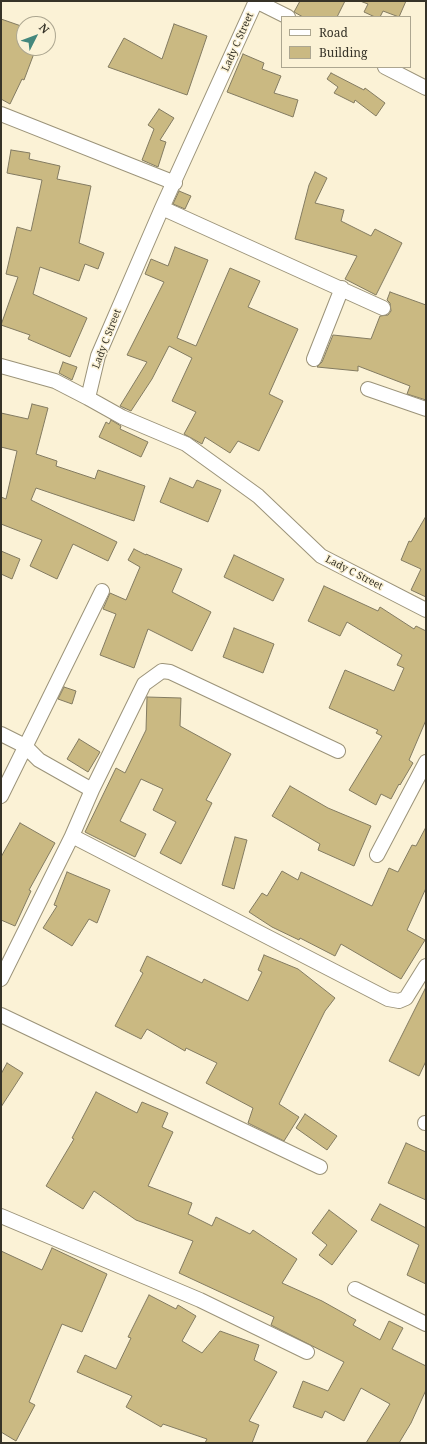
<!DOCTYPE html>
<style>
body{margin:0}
#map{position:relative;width:427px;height:1444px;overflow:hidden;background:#fbf2d6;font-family:"Noto Serif",serif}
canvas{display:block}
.frame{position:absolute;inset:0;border:2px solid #363328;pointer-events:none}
.legend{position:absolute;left:281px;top:16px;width:130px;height:52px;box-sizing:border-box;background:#fbf2d6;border:1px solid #aca690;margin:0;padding:5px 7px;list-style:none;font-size:12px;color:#363328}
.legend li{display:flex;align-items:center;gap:8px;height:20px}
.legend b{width:20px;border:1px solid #aca690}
.north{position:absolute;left:16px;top:16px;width:40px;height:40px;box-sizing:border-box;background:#fbf2d6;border:1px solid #aca690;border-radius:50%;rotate:48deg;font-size:11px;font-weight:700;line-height:16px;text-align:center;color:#363328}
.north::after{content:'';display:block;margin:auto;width:14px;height:18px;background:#44887d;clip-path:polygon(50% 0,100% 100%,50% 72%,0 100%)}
</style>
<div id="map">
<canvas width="427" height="1444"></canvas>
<div class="frame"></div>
<ul class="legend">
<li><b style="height:5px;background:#fff"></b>Road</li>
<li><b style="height:11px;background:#cab982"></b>Building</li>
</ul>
<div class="north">N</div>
</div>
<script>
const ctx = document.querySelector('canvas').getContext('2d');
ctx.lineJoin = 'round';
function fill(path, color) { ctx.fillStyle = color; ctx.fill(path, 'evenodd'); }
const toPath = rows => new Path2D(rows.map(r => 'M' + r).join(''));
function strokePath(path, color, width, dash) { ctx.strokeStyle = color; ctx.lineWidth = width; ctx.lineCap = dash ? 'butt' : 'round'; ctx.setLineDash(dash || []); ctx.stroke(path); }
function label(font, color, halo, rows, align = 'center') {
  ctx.font = font + ' "Noto Serif",serif'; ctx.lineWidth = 3; ctx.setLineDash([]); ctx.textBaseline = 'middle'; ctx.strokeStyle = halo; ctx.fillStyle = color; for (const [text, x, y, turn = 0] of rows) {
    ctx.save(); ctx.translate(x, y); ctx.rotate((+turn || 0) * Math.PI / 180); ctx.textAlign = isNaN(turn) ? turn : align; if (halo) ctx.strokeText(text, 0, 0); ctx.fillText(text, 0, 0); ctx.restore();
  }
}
const building = toPath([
 [300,1,345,1,337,17,303,17,294,12,300,1],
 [360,1,406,1,399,17,383,11,380,17,375,17,364,12,368,4,360,1],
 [1,19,24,27,24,48,36,48,24,80,22,79,10,104,1,99,1,19],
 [174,24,207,36,187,95,108,67,124,38,162,59,174,24],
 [243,54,264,63,262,69,281,76,274,93,298,100,293,117,227,92,243,54],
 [331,73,364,90,365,88,385,103,376,116,355,100,354,103,334,93,338,87,327,79,331,73],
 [159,109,174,118,160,140,166,142,158,167,142,160,154,129,148,125,159,109],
 [11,150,30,153,29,159,60,166,57,179,91,186,79,243,104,253,98,269,85,264,79,281,40,267,33,294,87,318,70,357,28,339,30,335,1,325,18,277,6,274,17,227,31,231,42,180,7,173,11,150],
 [315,172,327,178,315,203,344,210,341,221,371,236,375,229,402,243,376,295,345,279,357,256,295,239,309,185,315,172],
 [179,191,191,196,185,209,173,204,179,191],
 [175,247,208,260,177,338,196,346,230,268,260,281,248,307,298,329,269,394,283,401,259,451,238,441,230,453,205,437,202,444,184,434,196,412,172,401,192,358,169,346,152,379,131,411,120,406,147,362,127,355,164,282,145,274,151,259,168,266,175,247],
 [390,292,426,305,426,400,407,394,410,386,358,366,358,371,317,367,322,362,333,335,371,339,380,316,388,315,391,311,390,303,387,300,390,292],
 [63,362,77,367,72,380,59,373,63,362],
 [32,404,48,408,36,454,57,461,56,466,95,479,98,470,145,486,134,521,36,488,31,500,117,542,108,561,73,544,57,579,30,566,42,540,1,524,1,497,6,499,17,451,1,447,1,413,28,419,32,404],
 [111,420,121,426,120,429,148,442,141,457,99,437,106,422,109,424,111,420],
 [170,478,193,488,197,480,221,490,208,522,160,502,170,478],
 [426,516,426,597,411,590,421,569,401,560,409,541,411,542,426,516],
 [134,549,146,555,146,554,182,569,172,592,211,612,192,651,148,629,134,668,100,655,116,614,103,609,110,593,126,600,140,567,128,560,134,549],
 [1,551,20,559,12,579,1,574,1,551],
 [234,555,284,579,273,601,224,577,234,555],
 [324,586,378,611,380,607,414,629,416,626,426,631,426,720,409,760,413,763,400,785,399,784,391,799,381,794,376,805,349,790,382,736,376,733,378,730,329,708,345,670,394,691,404,668,397,665,402,655,347,622,340,636,308,621,324,586],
 [234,628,274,644,263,673,223,657,234,628],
 [64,687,76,691,72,704,58,699,64,687],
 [147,697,181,698,180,726,231,754,206,800,212,803,181,864,160,853,176,822,153,810,163,789,141,779,120,821,146,834,135,857,85,832,116,768,125,773,146,730,147,697],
 [79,739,100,752,88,772,67,759,79,739],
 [290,786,328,808,371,826,354,866,318,850,320,844,272,816,290,786],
 [20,823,55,843,29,890,31,891,15,926,1,920,1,857,20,823],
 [426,827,426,888,407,930,425,940,401,979,341,944,335,956,300,938,299,940,272,927,249,912,262,893,267,896,282,871,298,880,301,872,372,906,389,868,398,872,412,845,416,846,426,827],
 [235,837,247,840,234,889,222,885,235,837],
 [67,872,110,890,97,923,89,919,72,946,43,928,57,906,54,905,67,872],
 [264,955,298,969,335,998,325,1011,279,1104,299,1117,284,1141,248,1123,253,1108,206,1083,217,1063,186,1048,185,1051,147,1029,141,1039,115,1026,143,973,140,971,147,956,202,983,204,979,248,1001,262,972,258,970,264,955],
 [426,987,426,1061,419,1076,389,1061,426,987],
 [7,1063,23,1073,1,1107,1,1074,7,1063],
 [96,1092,137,1113,142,1102,168,1113,162,1127,173,1132,148,1186,192,1203,188,1214,212,1226,216,1217,250,1234,253,1230,297,1259,282,1283,322,1301,356,1320,353,1325,380,1340,389,1321,403,1328,392,1349,426,1366,426,1390,411,1423,399,1443,366,1443,390,1404,361,1388,344,1421,325,1411,322,1418,293,1407,303,1381,328,1391,344,1362,271,1325,274,1317,179,1273,193,1241,136,1220,94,1191,83,1209,46,1186,74,1139,72,1138,96,1092],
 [305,1114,337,1136,327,1150,296,1128,305,1114],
 [406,1143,426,1152,426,1200,388,1183,406,1143],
 [380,1204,426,1228,426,1284,407,1275,419,1245,371,1220,380,1204],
 [329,1210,357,1231,332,1265,319,1255,327,1245,312,1233,329,1210],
 [52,1248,107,1274,82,1332,62,1324,29,1402,35,1405,16,1441,1,1432,1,1251,42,1270,52,1248],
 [149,1295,176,1309,178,1305,196,1316,182,1341,202,1353,220,1331,259,1345,254,1360,277,1372,249,1421,259,1425,252,1443,205,1443,207,1439,163,1424,161,1427,126,1407,132,1396,77,1372,85,1355,116,1369,131,1338,128,1337,149,1295]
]);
fill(building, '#cab982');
strokePath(building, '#837b61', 1);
const minor = toPath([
 [256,1,162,208,98,356,88,398,122,417,186,444,258,496,321,556,426,610],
 [256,1,288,17],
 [385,67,426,88],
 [1,114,175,183],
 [162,208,383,308],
 [314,359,342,288],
 [1,366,55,381,88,398],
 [368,389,426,409],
 [1,734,25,746,39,760,92,790],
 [1,796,102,591],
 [72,836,92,790,144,684,162,671,170,672,338,751],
 [377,855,426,762],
 [1,979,72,836,388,999,399,1001,406,998,426,966],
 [1,1015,320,1167],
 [425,1123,426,1123],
 [1,1216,200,1300,307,1352],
 [355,1289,426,1324]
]);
strokePath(minor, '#9b9379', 16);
strokePath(minor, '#fff', 14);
label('10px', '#363328', '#fbf2d6', [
 ["Lady C Street",238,42,-66],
 ["Lady C Street",107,339,-69],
 ["Lady C Street",354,573,27]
]);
</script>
